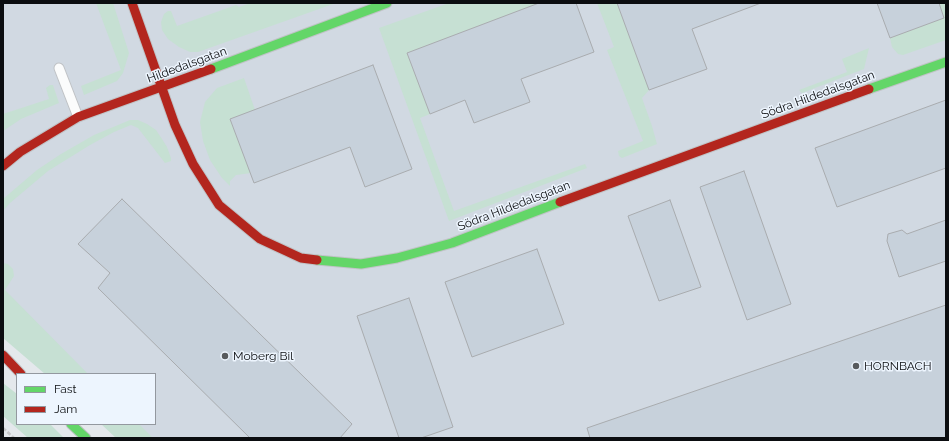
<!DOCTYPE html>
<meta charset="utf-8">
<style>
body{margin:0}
#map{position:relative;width:949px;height:441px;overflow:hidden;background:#e4e8ec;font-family:Raleway,sans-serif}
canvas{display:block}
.frame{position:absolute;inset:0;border:4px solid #0b0d10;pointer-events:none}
.legend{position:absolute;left:16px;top:373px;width:140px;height:52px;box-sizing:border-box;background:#edf5fe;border:1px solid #93989f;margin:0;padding:5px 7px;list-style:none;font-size:12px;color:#0b0d10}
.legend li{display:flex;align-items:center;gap:8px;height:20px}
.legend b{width:20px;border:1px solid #93989f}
</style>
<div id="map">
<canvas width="949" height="441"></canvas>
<div class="frame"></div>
<ul class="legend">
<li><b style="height:5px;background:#63d668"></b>Fast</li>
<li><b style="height:5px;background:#b3261e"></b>Jam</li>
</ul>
</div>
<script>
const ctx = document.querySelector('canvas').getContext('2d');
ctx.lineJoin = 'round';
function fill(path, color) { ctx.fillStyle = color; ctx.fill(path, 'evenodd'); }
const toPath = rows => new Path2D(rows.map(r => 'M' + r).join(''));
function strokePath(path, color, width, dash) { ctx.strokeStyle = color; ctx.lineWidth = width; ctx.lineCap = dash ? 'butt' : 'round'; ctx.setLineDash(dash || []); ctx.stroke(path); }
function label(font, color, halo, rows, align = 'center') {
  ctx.font = font + ' Raleway,sans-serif'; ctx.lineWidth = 3; ctx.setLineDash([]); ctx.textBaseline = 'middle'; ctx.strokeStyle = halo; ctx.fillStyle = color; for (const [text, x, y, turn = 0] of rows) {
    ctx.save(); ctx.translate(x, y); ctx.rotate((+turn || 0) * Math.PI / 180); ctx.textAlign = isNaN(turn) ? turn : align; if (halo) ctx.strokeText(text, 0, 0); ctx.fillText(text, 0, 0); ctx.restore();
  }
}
fill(toPath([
 [3,3,946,3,946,438,139,438,125,424,155,424,155,374,76,374,3,300]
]), '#d1d9e2');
fill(toPath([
 [96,3,113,3,129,53,123,73,117,81,84,95,81,86,121,70],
 [251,3,336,3,198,52,190,52,179,47,168,39,162,30,161,22,164,14,168,11,171,11,177,26,236,5,239,7],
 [449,3,539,3,407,53,430,114,420,118,454,211,585,164,587,168,449,221,379,28],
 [597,3,617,3,649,90,642,98,652,126,657,144,622,158,619,156,618,151,643,141,607,50,614,47],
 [939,3,946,3,946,40,903,55,898,54,892,47,890,38,944,18],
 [869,48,864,69,802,93,799,90,847,72,842,59],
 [244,78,255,110,230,119,251,173,236,175,230,181,230,186,222,178,210,160,203,141,200,122,205,102,217,88],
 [50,85,53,85,59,103,21,119,3,131,3,114,49,99,46,88],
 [130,120,138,120,147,124,156,130,162,139,167,147,171,158,171,161,165,163,138,128,131,125,114,132,90,145,48,171,10,203,3,211,3,199,37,170,61,154,94,135],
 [3,263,8,264,13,269,14,276,5,290,88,374,45,374,3,338],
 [3,383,17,394,17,424,50,424,64,438,28,438,3,416],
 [101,424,139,424,153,438,116,438]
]), '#c6e0d3');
const building = toPath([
 [539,3,576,3,594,52,521,79,530,102,474,123,465,100,430,114,407,53,539,3],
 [617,3,761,3,692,29,707,69,649,90,617,3],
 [877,3,939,3,944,18,890,38,877,3],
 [373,65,412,169,365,187,350,147,254,183,230,119,373,65],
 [946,100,946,168,837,207,815,148,946,100],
 [744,171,791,304,747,320,700,187,744,171],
 [122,199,352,424,340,438,250,438,98,288,110,273,78,244,122,199],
 [670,200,701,287,659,301,628,216,670,200],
 [946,220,946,261,899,277,887,241,888,234,902,230,907,234,946,220],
 [537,249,564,324,472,357,445,282,537,249],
 [409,298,453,427,421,438,399,438,357,316,409,298],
 [946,305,946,438,590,438,587,428,946,305]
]);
fill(building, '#c7d1db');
strokePath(building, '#a9acaf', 1);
const lane = toPath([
 [59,68,78,117]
]);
const fast = toPath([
 [211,69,387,3],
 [869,89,946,62],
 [317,260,361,264,397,258,452,243,560,202],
 [71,424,86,438]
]);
const jam = toPath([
 [132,3,175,125,193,164,219,205,260,239,301,258,317,260],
 [3,166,20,152,78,117,211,69],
 [560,202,869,89],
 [3,355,21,374]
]);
strokePath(lane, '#c0c3c6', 11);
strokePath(fast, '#c0c3c6', 11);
strokePath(jam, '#c0c3c6', 11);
strokePath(toPath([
 [3,428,14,438]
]), '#c6c6c8', 2.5, [4, 2]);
strokePath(lane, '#fbfcfc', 9);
strokePath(fast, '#63d668', 9);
strokePath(jam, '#b3261e', 9);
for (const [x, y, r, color] of [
 [225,356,4,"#575a5d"],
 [856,366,4,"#575a5d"]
]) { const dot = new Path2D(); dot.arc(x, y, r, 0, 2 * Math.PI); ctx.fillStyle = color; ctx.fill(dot); strokePath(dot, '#edf5fe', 1.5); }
label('12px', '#0b0d10', '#edf5fe', [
 ["Hildedalsgatan",187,65,-20],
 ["Södra Hildedalsgatan",818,95,-20],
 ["Södra Hildedalsgatan",514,206,-21]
]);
label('12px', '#0b0d10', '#edf5fe', [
 ["Moberg Bil",233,356],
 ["HORNBACH",864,366]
], 'left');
</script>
